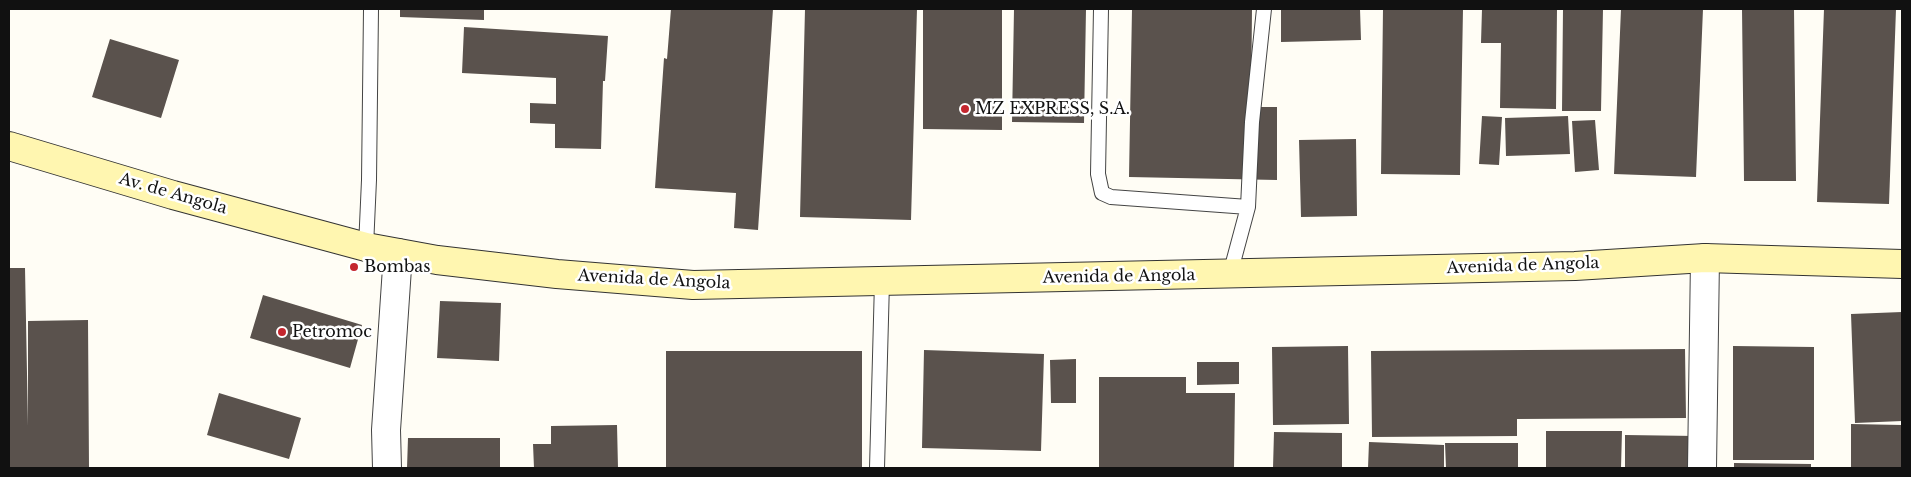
<!DOCTYPE html>
<style>
body{margin:0}
#map{position:relative;width:1911px;height:477px;overflow:hidden;background:#fffdf5;font-family:"Libre Baskerville",serif}
canvas{display:block}
.frame{position:absolute;inset:0;border:10px solid #111;pointer-events:none}
</style>
<div id="map">
<canvas width="1911" height="477"></canvas>
<div class="frame"></div>
</div>
<script>
const ctx = document.querySelector('canvas').getContext('2d');
ctx.lineJoin = 'round';
function fill(path, color) { ctx.fillStyle = color; ctx.fill(path, 'evenodd'); }
const toPath = rows => new Path2D(rows.map(r => 'M' + r).join(''));
function strokePath(path, color, width, dash) { ctx.strokeStyle = color; ctx.lineWidth = width; ctx.lineCap = dash ? 'butt' : 'round'; ctx.setLineDash(dash || []); ctx.stroke(path); }
function label(font, color, halo, rows, align = 'center') {
  ctx.font = font + ' "Libre Baskerville",serif'; ctx.lineWidth = 5; ctx.setLineDash([]); ctx.textBaseline = 'middle'; ctx.strokeStyle = halo; ctx.fillStyle = color; for (const [text, x, y, turn = 0] of rows) {
    ctx.save(); ctx.translate(x, y); ctx.rotate((+turn || 0) * Math.PI / 180); ctx.textAlign = isNaN(turn) ? turn : align; if (halo) ctx.strokeText(text, 0, 0); ctx.fillText(text, 0, 0); ctx.restore();
  }
}
fill(toPath([
 [400,9,484,9,484,20,400,17],
 [671,9,773,9,758,230,734,228,736,193,655,188,664,58,667,59],
 [805,9,917,9,911,220,800,217],
 [923,9,1002,9,1002,130,923,129],
 [1014,9,1086,9,1084,123,1012,122],
 [1132,9,1252,9,1251,107,1277,107,1277,180,1129,177],
 [1281,9,1360,9,1361,40,1281,42],
 [1383,9,1463,9,1460,175,1381,174],
 [1482,9,1557,9,1556,109,1500,108,1501,43,1481,43],
 [1563,9,1603,9,1601,111,1562,111],
 [1621,9,1703,9,1696,177,1614,174],
 [1742,9,1794,9,1796,181,1744,181],
 [1824,9,1896,9,1889,204,1817,202],
 [464,27,608,36,605,81,603,81,601,149,555,148,555,124,530,123,530,103,556,104,556,78,462,73],
 [110,39,179,60,161,118,92,97],
 [1482,116,1502,117,1499,165,1479,164],
 [1568,116,1570,154,1506,156,1505,118],
 [1595,120,1599,170,1575,172,1572,121],
 [1356,139,1357,216,1301,217,1299,140],
 [9,268,25,268,28,426,28,321,88,320,89,468,9,468],
 [263,295,362,325,350,368,250,338],
 [440,301,501,303,499,361,437,358],
 [1902,312,1902,421,1855,423,1851,314],
 [1348,346,1349,424,1273,425,1272,347],
 [1733,346,1814,347,1814,460,1733,460],
 [1685,349,1686,418,1517,419,1517,436,1372,437,1371,351],
 [924,350,1044,354,1041,451,922,448],
 [666,351,862,351,862,468,666,468],
 [1076,359,1076,403,1051,403,1050,360],
 [1197,362,1239,362,1239,384,1197,385],
 [1099,377,1186,377,1186,393,1235,393,1234,468,1099,468],
 [219,393,301,418,289,459,207,435],
 [1851,424,1902,425,1902,468,1851,468],
 [617,425,618,468,534,468,533,444,551,444,551,426],
 [1546,431,1622,431,1621,468,1546,468],
 [1274,432,1342,433,1342,468,1273,468],
 [1625,435,1696,436,1696,468,1625,468],
 [408,438,500,438,500,468,407,468],
 [1369,442,1444,445,1444,468,1368,468],
 [1445,443,1518,443,1518,468,1446,468],
 [1734,463,1811,464,1811,468,1734,468]
]), '#5a524d');
const lane = toPath([
 [1101,9,1098,174,1102,193,1111,197,1248,207],
 [366,247,369,180,371,9],
 [1230,274,1248,207,1252,122,1264,9],
 [877,468,882,282]
]);
const street = toPath([
 [387,468,386,430,398,253],
 [1702,468,1705,258]
]);
const secondary = toPath([
 [9,146,173,195,366,247,437,260,557,274,693,285,1575,266,1705,258,1902,264]
]);
strokePath(lane, '#444', 16);
strokePath(street, '#444', 30);
strokePath(secondary, '#333', 30);
strokePath(lane, '#fff', 14);
strokePath(street, '#fff', 28);
strokePath(secondary, '#fff6b0', 28);
for (const [x, y, r, color] of [
 [965,109,5,"#c4262e"],
 [354,267,5,"#c4262e"],
 [282,332,5,"#c4262e"]
]) { const dot = new Path2D(); dot.arc(x, y, r, 0, 2 * Math.PI); ctx.fillStyle = color; ctx.fill(dot); strokePath(dot, '#fff', 2); }
label('16px', '#111', '#fff', [
 ["MZ EXPRESS, S.A.",975,109],
 ["Bombas",364,267],
 ["Petromoc",292,332]
], 'left');
label('16px', '#111', '#fff', [
 ["Av. de Angola",173,194,16],
 ["Avenida de Angola",1523,266,-2],
 ["Avenida de Angola",1119,277,-1],
 ["Avenida de Angola",654,280,3]
]);
</script>
